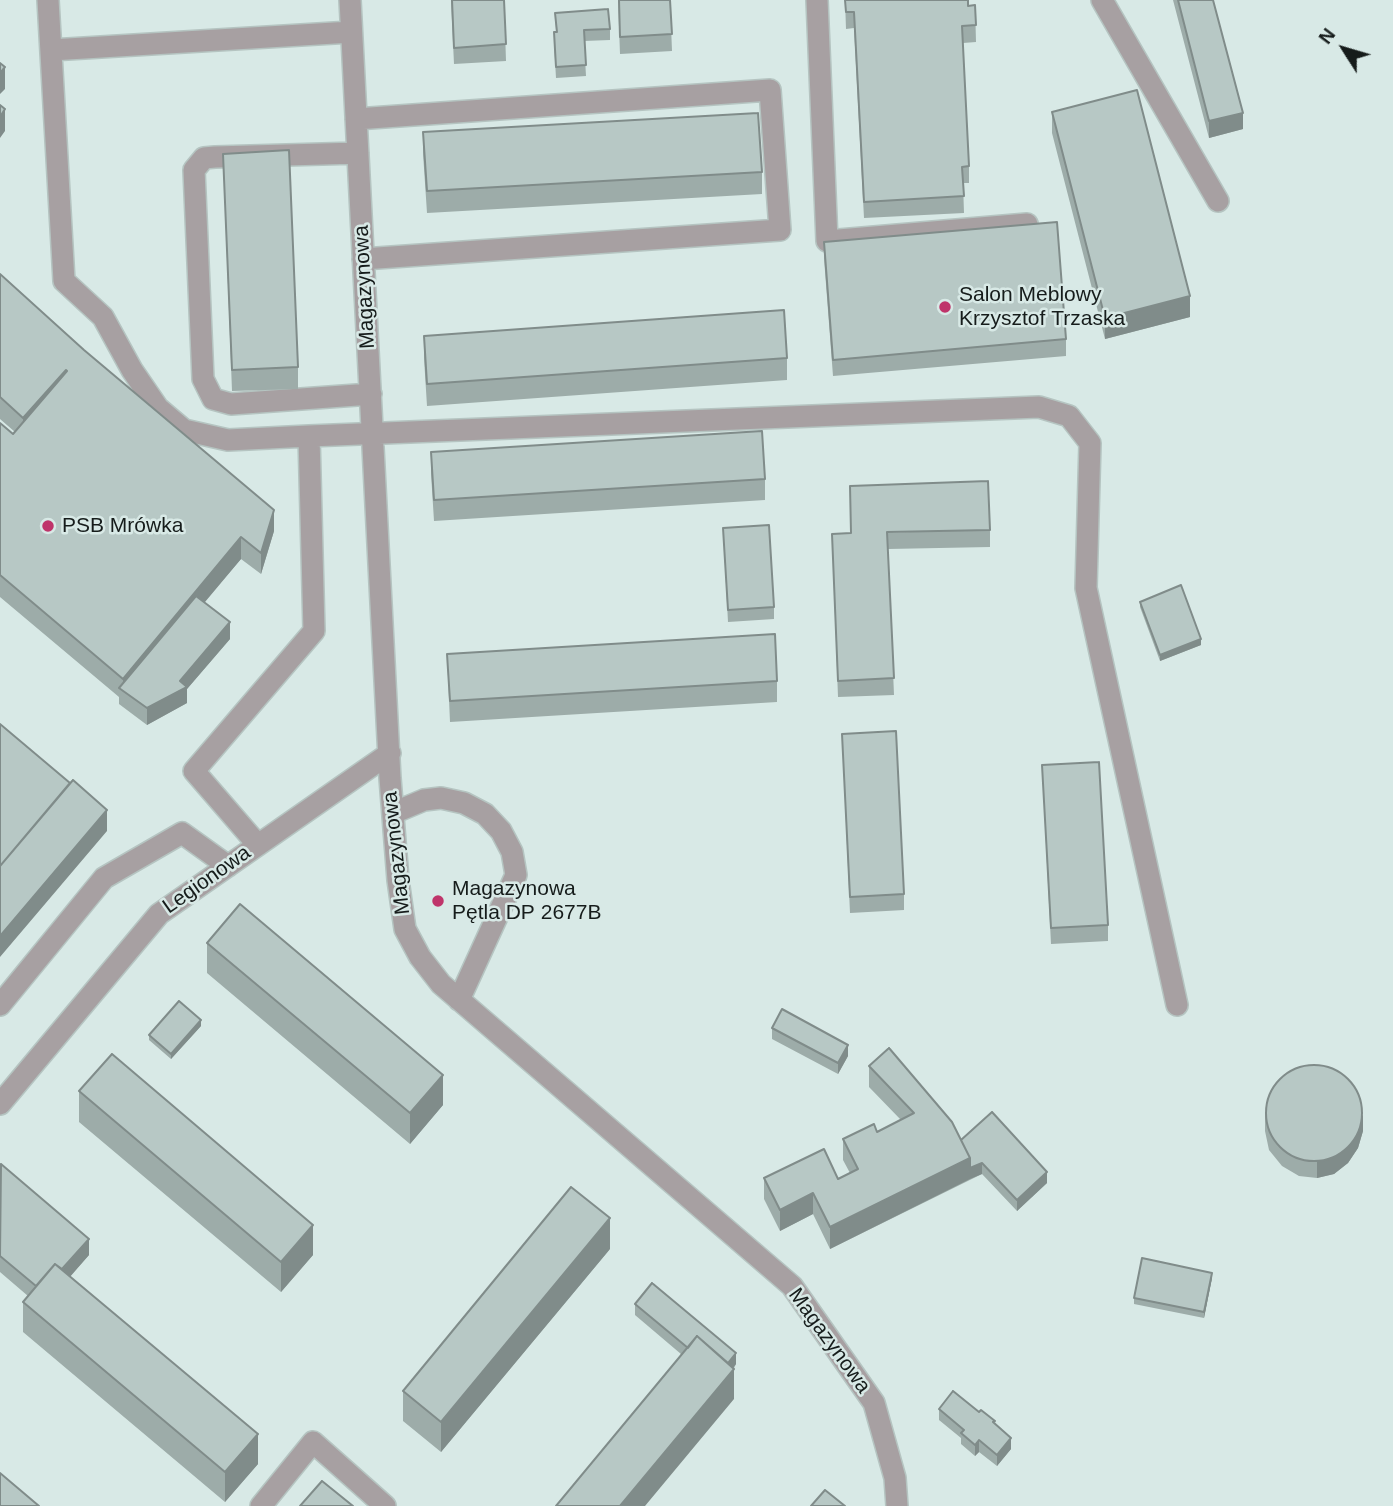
<!DOCTYPE html>
<meta charset="utf-8">
<style>
body{margin:0}
#map{position:relative;width:1393px;height:1506px;overflow:hidden;background:#d8e9e6;font-family:Arial,sans-serif}
canvas{display:block}
.north{position:absolute;left:1309px;top:14px;width:70px;height:70px;-webkit-text-stroke:5px #d8e9e6;paint-order:stroke;rotate:307deg;font-size:19px;font-weight:700;line-height:28px;text-align:center;color:#161c1b}
.north::after{content:'';display:block;margin:auto;width:24px;height:32px;background:#161c1b;clip-path:polygon(50% 0,100% 100%,50% 72%,0 100%)}
</style>
<div id="map">
<canvas width="1393" height="1506"></canvas>
<div class="north">N</div>
</div>
<script>
const ctx = document.querySelector('canvas').getContext('2d');
ctx.lineJoin = 'round';
const toPath = rows => new Path2D(rows.map(r => 'M' + r).join(''));
function strokePath(path, color, width, dash) { ctx.strokeStyle = color; ctx.lineWidth = width; ctx.lineCap = dash ? 'butt' : 'round'; ctx.setLineDash(dash || []); ctx.stroke(path); }
function fill(path, color) { ctx.fillStyle = color; ctx.fill(path, 'evenodd'); }
function label(font, color, halo, rows, align = 'center') {
  ctx.font = font + ' Arial,sans-serif'; ctx.lineWidth = 5; ctx.setLineDash([]); ctx.textBaseline = 'middle'; ctx.strokeStyle = halo; ctx.fillStyle = color; for (const [text, x, y, turn = 0] of rows) {
    ctx.save(); ctx.translate(x, y); ctx.rotate((+turn || 0) * Math.PI / 180); ctx.textAlign = isNaN(turn) ? turn : align; if (halo) ctx.strokeText(text, 0, 0); ctx.fillText(text, 0, 0); ctx.restore();
  }
}
const minor = toPath([
 [48,0,64,281,103,317,132,370,158,408,184,430,228,440,309,436],
 [350,0,390,778,398,880,405,929,420,957,441,984,792,1286,874,1403,895,1478,897,1506],
 [817,0,827,241,1027,224],
 [1102,0,1218,201],
 [51,50,351,32],
 [356,119,770,90,780,230,363,259],
 [358,153,215,157,204,158,194,170,203,379,213,399,231,404,371,394],
 [393,813,424,800,441,798,464,803,485,814,501,831,512,852,516,875,459,1000],
 [258,845,194,771,314,631,309,436,1039,407,1069,416,1090,443,1086,588,1177,1005],
 [0,1005,104,878,182,833,228,866],
 [0,1104,159,914,390,753],
 [261,1506,313,1442,385,1506]
]);
strokePath(minor, '#b5c4c1', 24);
strokePath(minor, '#a7a0a2', 21);
fill(toPath([
 [451,0,504,0,506,61,454,64],
 [618,0,670,0,672,51,620,54],
 [845,0,968,0,968,6,975,5,976,42,963,43,969,166,969,183,963,183,964,213,864,218,854,28,846,29],
 [1173,0,1213,0,1243,129,1209,138],
 [555,13,610,29,610,40,584,41,586,76,556,78,554,43,554,32,556,32],
 [1052,112,1190,317,1105,339,1052,133],
 [423,132,762,172,762,194,427,213,423,153],
 [223,154,298,367,298,389,232,391],
 [824,242,1066,339,1066,356,833,376,824,258],
 [0,274,274,531,261,574,241,559,204,602,230,639,187,689,187,703,147,725,119,704,119,697,0,597,0,423,13,434,15,432,0,419],
 [424,336,787,358,787,380,427,406,424,358],
 [431,452,765,479,765,500,434,521,431,473],
 [723,528,774,607,774,619,728,622],
 [990,530,990,547,888,549,894,695,838,697,832,534],
 [1140,602,1201,645,1160,661,1140,607],
 [447,654,777,681,777,702,450,722],
 [842,734,904,894,904,910,850,913],
 [1042,765,1108,925,1108,941,1051,944],
 [207,943,443,1105,410,1144,207,973],
 [201,1026,171,1059,149,1040,149,1035],
 [772,1028,848,1056,838,1074,772,1039],
 [869,1066,961,1140,1047,1183,1017,1211,982,1174,830,1249,813,1214,780,1231,764,1199,764,1178,838,1179,850,1173,843,1160,843,1139,877,1132,901,1120,869,1087],
 [79,1091,313,1255,281,1292,79,1122],
 [1265,1114,1363,1131,1358,1148,1348,1163,1334,1174,1317,1178,1299,1176,1282,1166,1269,1150,1265,1131],
 [0,1165,89,1255,70,1276,258,1464,225,1502,23,1332,23,1302,28,1296,0,1272],
 [610,1249,441,1452,403,1421,403,1391],
 [1212,1278,1204,1318,1134,1304,1134,1298],
 [635,1304,736,1364,734,1368,734,1399,635,1315],
 [939,1409,995,1424,1011,1449,997,1466,979,1452,975,1456,961,1444,961,1438,939,1420]
]), '#9daca9');
fill(toPath([
 [5,67,5,89,0,94,0,73],
 [5,109,5,131,0,138,0,117],
 [1243,113,1243,129,1209,138,1209,121],
 [1190,296,1190,317,1105,339,1105,318],
 [66,370,66,392,23,439,23,418],
 [274,510,274,531,261,574,261,553],
 [241,537,241,559,128,694,123,690,123,679],
 [230,622,230,639,187,689,187,703,147,725,147,708,180,681],
 [1201,639,1201,645,1160,661,1160,655],
 [107,810,107,831,0,957,0,936],
 [201,1020,201,1026,171,1059,171,1054],
 [848,1045,848,1056,838,1074,838,1063],
 [443,1075,443,1105,410,1144,410,1113],
 [1363,1115,1363,1131,1358,1148,1348,1163,1334,1174,1317,1178,1317,1161],
 [970,1158,970,1179,830,1249,830,1227],
 [982,1163,982,1174,970,1179,970,1168],
 [1047,1172,1047,1183,1017,1211,1017,1200],
 [813,1193,813,1214,780,1231,780,1210],
 [610,1218,610,1249,441,1452,441,1422],
 [313,1225,313,1255,281,1292,281,1262],
 [89,1239,89,1255,43,1308,43,1292],
 [1212,1273,1212,1278,1204,1318,1204,1312],
 [736,1353,736,1364,719,1386,719,1374],
 [734,1369,734,1399,645,1506,620,1506],
 [258,1434,258,1464,225,1502,225,1472],
 [1011,1438,1011,1449,997,1466,997,1455],
 [979,1440,979,1452,975,1456,975,1445]
]), '#808c8a');
const building = toPath([
 [452,0,504,0,506,44,454,48,452,0],
 [619,0,670,0,672,34,620,37,619,0],
 [845,0,968,0,968,6,975,5,976,25,962,26,969,166,962,167,964,196,864,202,854,12,846,12,845,0],
 [1178,0,1213,0,1243,113,1209,121,1178,0],
 [608,9,610,29,584,30,586,65,556,67,554,32,557,32,555,13,608,9],
 [0,63,5,67,0,73,0,63],
 [1137,90,1190,296,1105,318,1052,112,1137,90],
 [0,105,5,109,0,117,0,105],
 [758,113,762,172,427,191,423,132,758,113],
 [289,150,298,367,232,370,223,154,289,150],
 [1057,222,1066,339,833,360,824,242,1057,222],
 [0,274,84,350,274,510,261,553,241,537,123,679,0,575,0,423,13,434,67,371,66,370,23,418,0,397,0,274],
 [784,310,787,358,427,384,424,336,784,310],
 [762,431,765,479,434,500,431,452,762,431],
 [988,481,990,530,887,532,894,678,838,681,832,534,851,533,850,486,988,481],
 [769,525,774,607,728,610,723,528,769,525],
 [1181,585,1201,639,1160,655,1140,602,1181,585],
 [196,596,230,622,180,681,187,687,147,708,119,688,196,596],
 [775,634,777,681,450,701,447,654,775,634],
 [0,724,70,783,0,866,0,724],
 [896,731,904,894,850,897,842,734,896,731],
 [1099,762,1108,925,1051,928,1042,765,1099,762],
 [73,780,107,810,0,936,0,866,73,780],
 [240,904,443,1075,410,1113,207,943,240,904],
 [179,1001,201,1020,171,1054,149,1035,179,1001],
 [782,1009,848,1045,838,1063,772,1028,782,1009],
 [889,1048,952,1122,970,1158,830,1227,813,1193,780,1210,764,1178,824,1149,838,1179,858,1169,843,1139,874,1124,877,1132,914,1113,869,1066,889,1048],
 [112,1054,313,1225,281,1262,79,1091,112,1054],
 '1266 1113a48 48 0 1 1 96 0a48 48 0 1 1-96 0Z',
 [992,1112,1047,1172,1017,1200,982,1163,970,1168,970,1158,961,1140,992,1112],
 [1,1164,89,1239,62,1269,55,1264,36,1286,0,1256,1,1164],
 [571,1187,610,1218,441,1422,403,1391,571,1187],
 [1142,1258,1212,1273,1204,1312,1134,1298,1142,1258],
 [55,1264,258,1434,225,1472,23,1302,55,1264],
 [652,1283,736,1353,728,1363,697,1336,688,1348,635,1304,652,1283],
 [697,1336,734,1369,620,1506,556,1506,697,1336],
 [953,1391,979,1412,981,1410,995,1421,993,1422,1011,1438,997,1455,979,1440,975,1445,961,1433,964,1430,939,1409,953,1391],
 [0,1473,39,1506,0,1506,0,1473],
 [322,1481,353,1506,300,1506,322,1481],
 [825,1490,845,1506,811,1506,825,1490]
]);
fill(building, '#b7c8c5');
strokePath(building, '#808c8a', 2);
for (const [x, y, r, color] of [
 [945,307,7,"#bf346a"],
 [48,526,7,"#bf346a"],
 [438,901,7,"#bf346a"]
]) { const dot = new Path2D(); dot.arc(x, y, r, 0, 2 * Math.PI); ctx.fillStyle = color; ctx.fill(dot); strokePath(dot, '#d8e9e6', 2.5); }
label('21px', '#161c1b', '#d8e9e6', [
 ["Magazynowa",365,287,-93],
 ["Magazynowa",397,853,-96],
 ["Legionowa",207,880,-35],
 ["Magazynowa",829,1341,54]
]);
label('21px', '#161c1b', '#d8e9e6', [
 ["Salon Meblowy",959,295],
 ["Krzysztof Trzaska",959,319],
 ["PSB Mrówka",62,526],
 ["Magazynowa",452,889],
 ["Pętla DP 2677B",452,913]
], 'left');
</script>
